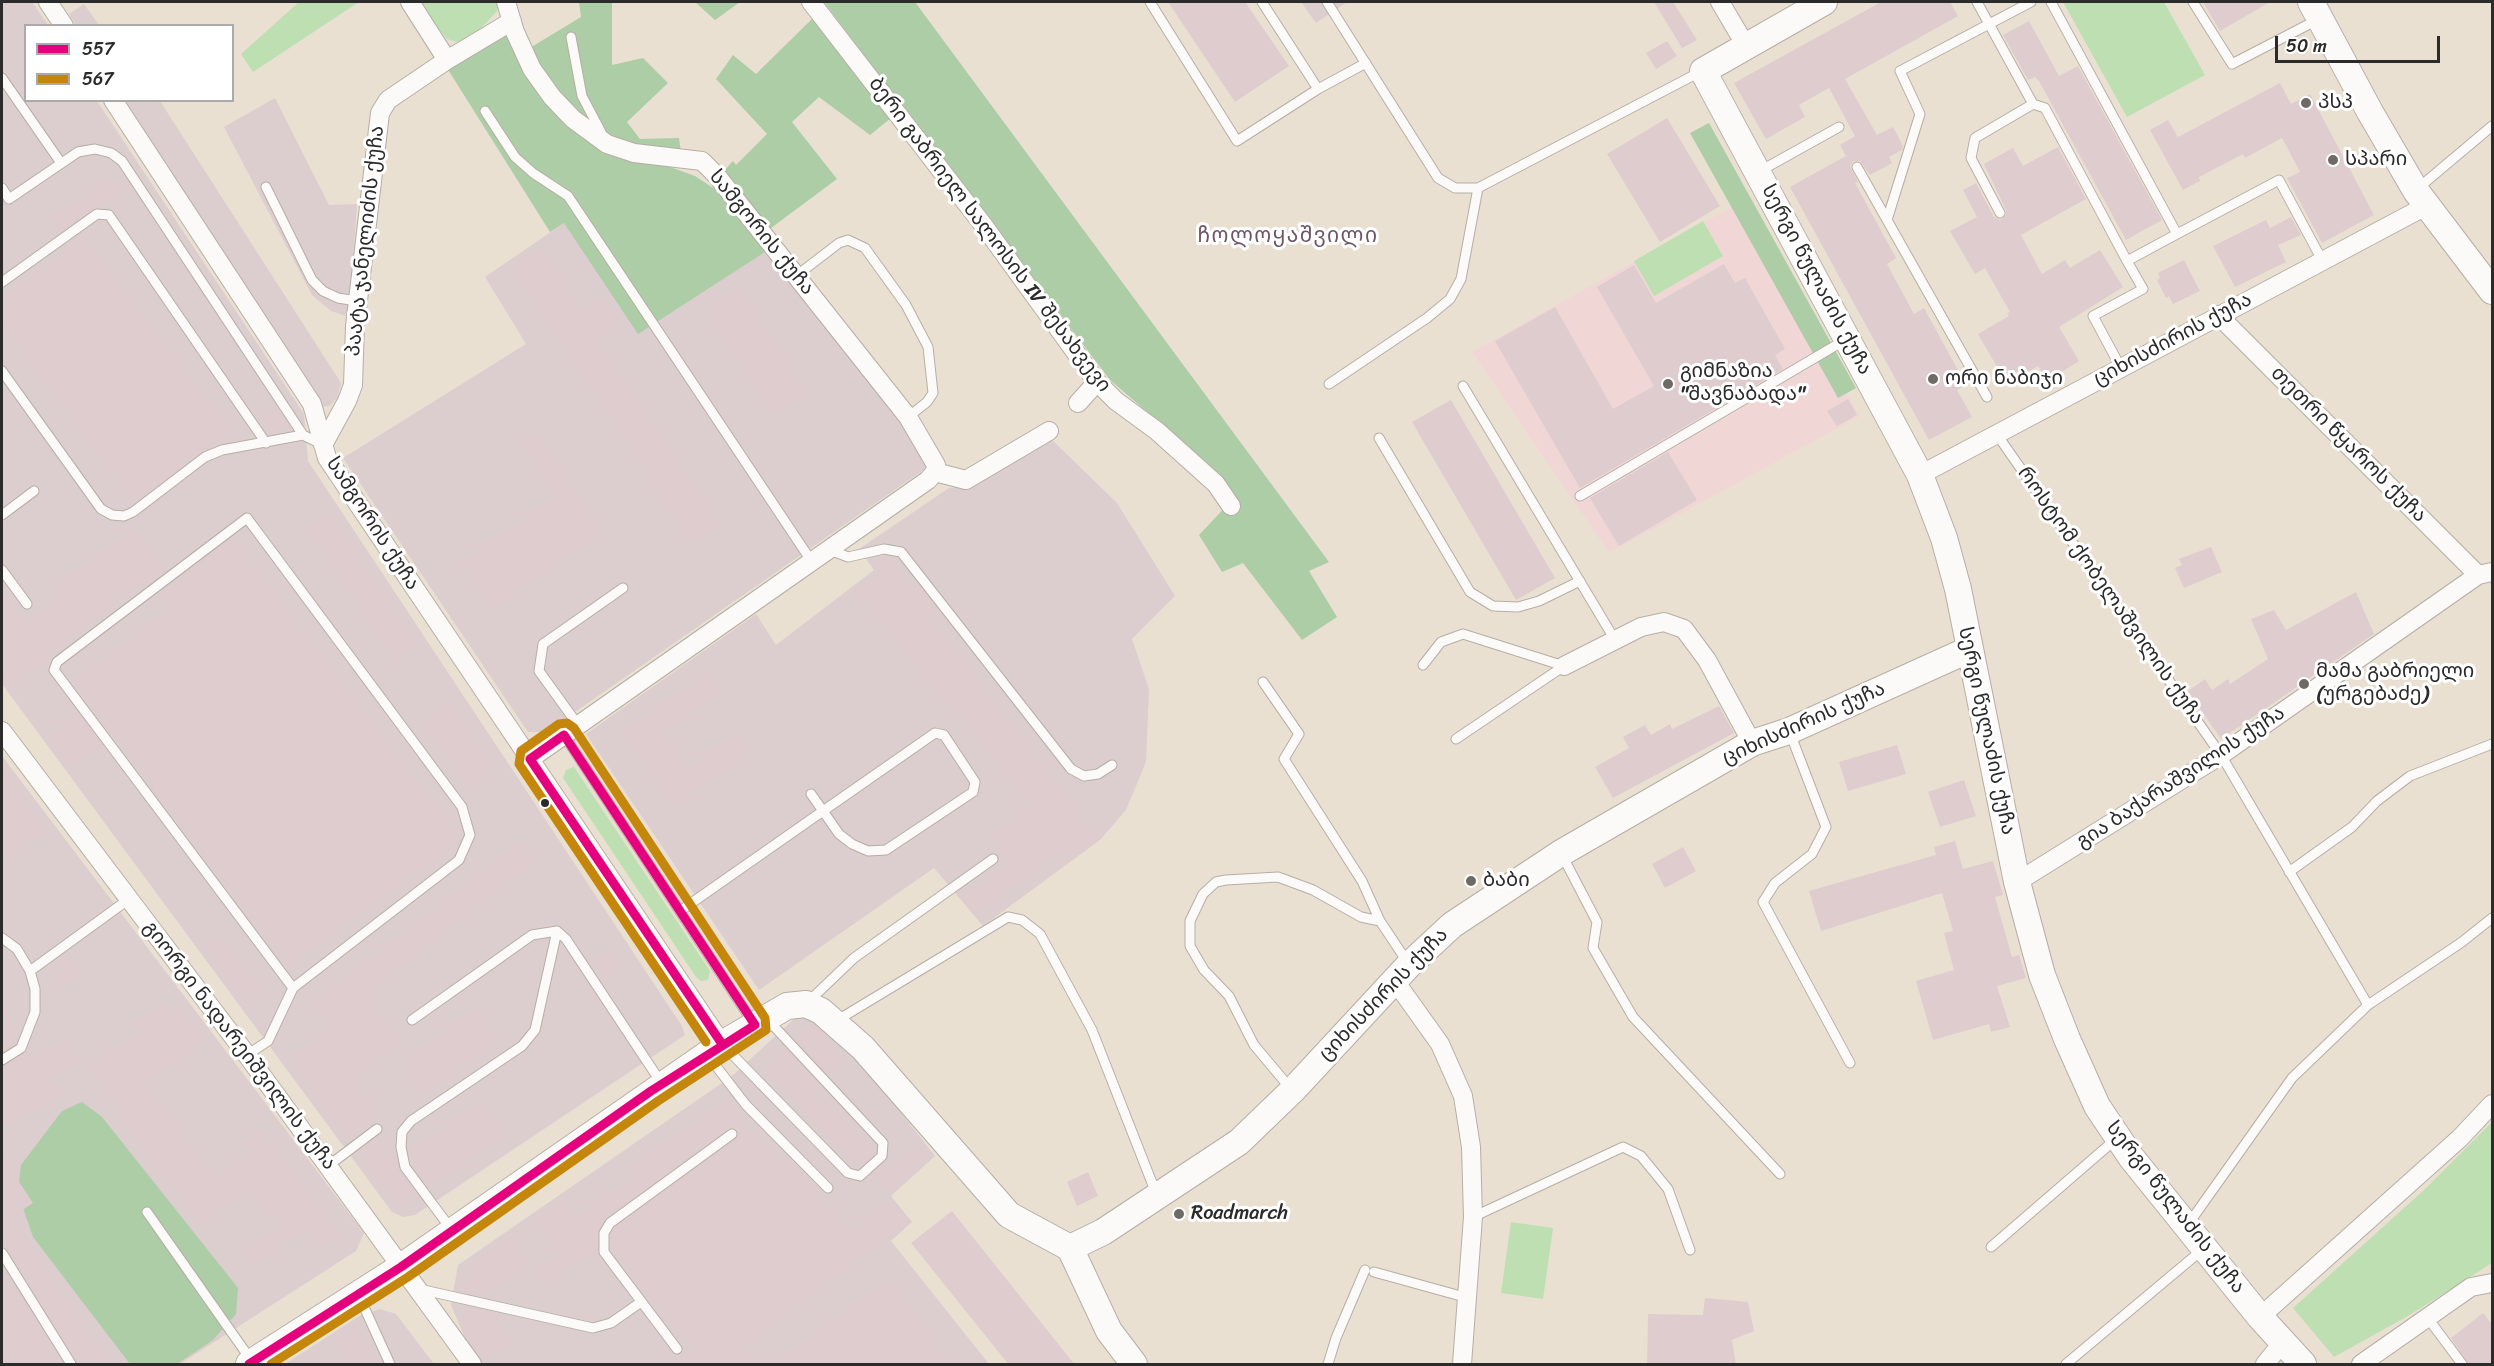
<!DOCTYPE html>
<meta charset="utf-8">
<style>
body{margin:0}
#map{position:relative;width:2494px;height:1366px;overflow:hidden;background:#eae0d2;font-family:Sriracha,sans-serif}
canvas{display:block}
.frame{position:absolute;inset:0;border:3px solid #2b2b2b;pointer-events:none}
.legend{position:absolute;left:24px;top:24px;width:210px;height:78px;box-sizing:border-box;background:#fff;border:2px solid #aaa;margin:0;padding:8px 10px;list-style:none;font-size:18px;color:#2b2b2b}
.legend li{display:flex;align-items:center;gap:12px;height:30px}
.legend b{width:30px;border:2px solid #aaa}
.scale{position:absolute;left:2275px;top:36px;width:165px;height:27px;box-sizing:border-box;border:3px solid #2b2b2b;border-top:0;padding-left:8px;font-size:18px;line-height:21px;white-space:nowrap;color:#2b2b2b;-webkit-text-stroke:4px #fff;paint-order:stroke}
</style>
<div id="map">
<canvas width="2494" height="1366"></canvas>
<div class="frame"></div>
<ul class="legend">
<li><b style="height:8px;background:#e5007d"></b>557</li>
<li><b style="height:8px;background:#c4870b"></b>567</li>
</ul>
<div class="scale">50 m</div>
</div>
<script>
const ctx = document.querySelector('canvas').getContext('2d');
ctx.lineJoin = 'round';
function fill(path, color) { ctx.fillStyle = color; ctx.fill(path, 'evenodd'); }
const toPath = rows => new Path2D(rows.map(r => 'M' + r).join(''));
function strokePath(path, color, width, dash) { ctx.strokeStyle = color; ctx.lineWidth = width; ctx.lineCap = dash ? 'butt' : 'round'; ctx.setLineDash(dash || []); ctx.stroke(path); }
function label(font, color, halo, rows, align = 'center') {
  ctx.font = font + ' Sriracha,"Noto Sans Georgian",sans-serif'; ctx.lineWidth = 6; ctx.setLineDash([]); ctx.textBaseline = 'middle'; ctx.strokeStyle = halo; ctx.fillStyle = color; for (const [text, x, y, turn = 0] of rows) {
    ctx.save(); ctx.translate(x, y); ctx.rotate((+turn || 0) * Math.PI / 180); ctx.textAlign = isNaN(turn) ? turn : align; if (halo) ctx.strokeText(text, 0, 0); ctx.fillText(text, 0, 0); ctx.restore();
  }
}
fill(toPath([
 [1737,204,1860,416,1609,553,1472,352]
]), '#f0d7d6');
fill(toPath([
 [2,2,32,2,48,25,26,26,26,100,97,101,304,414,308,461,682,1026,685,1035,415,1215,403,1217,392,1212,2,684],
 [1301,2,1347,2,1316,23],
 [84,4,99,25,76,25,69,14],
 [275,98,329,205,357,204,349,317,331,311,312,295,224,127],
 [124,101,160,101,341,383,337,398,329,406,321,407],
 [564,223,768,250,903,417,929,466,546,732,528,732,343,458,526,344,485,277],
 [1049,437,1117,503,1175,596,1132,639,1149,689,1146,762,1126,810,1100,840,983,926,934,868,759,990,586,734,756,614,776,645,874,570,859,549,949,488,974,485],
 [2,756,364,1233,356,1251,180,1364,2,1364],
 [814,1015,828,1020,935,1156,891,1196,912,1222,891,1241,989,1364,483,1364,467,1343,451,1305,458,1265,732,1076,794,1019],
 [380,1309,396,1314,434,1364,285,1364,361,1315]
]), '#dccdce');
fill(toPath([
 [299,2,359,2,253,72,241,54],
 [417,2,499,2,499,4,497,11,472,38,461,43,447,39],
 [2063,2,2164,2,2205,75,2127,117],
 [1703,221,1723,256,1654,296,1634,261],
 [574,767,710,971,708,980,701,981,696,977,563,778,566,770],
 [2492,1122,2492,1263,2408,1316,2334,1357,2293,1308,2424,1190],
 [1511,1222,1553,1228,1543,1299,1501,1293]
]), '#bddfb2');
fill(toPath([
 [579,2,612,2,612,65,643,58,668,83,627,122,640,139,679,138,681,152,634,149,573,113,528,49,581,17],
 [695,2,740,2,715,20],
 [824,2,915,2,1329,562,1309,571,1337,617,1302,640,1243,563,1222,572,1199,535,1232,500,1215,470,1110,380],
 [815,16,891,118,870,135,819,97,792,122,837,179,767,231,722,173,733,161,736,165,767,134,716,79,733,55,756,74],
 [508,34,587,137,695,176,727,197,768,250,638,334,564,223,550,232,447,68],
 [1709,123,1856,388,1838,398,1690,133],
 [82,1102,102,1117,238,1288,236,1314,213,1340,177,1364,130,1364,33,1237,18,1193,21,1165,62,1111]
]), '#accda5');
fill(toPath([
 [1168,2,1245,2,1289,66,1235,102],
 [1654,2,1673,2,1697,40,1682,48],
 [1881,2,1950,2,1958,16,1845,79,1877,135,1893,127,1903,146,1902,150,1889,157,1892,163,1870,175,1860,161,1853,161,1850,166,1858,182,1855,183,1896,258,1887,264,1914,314,1924,308,1966,385,1957,390,1972,417,1929,440,1790,187,1846,156,1840,145,1855,136,1829,88,1799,105,1805,117,1766,139,1734,83],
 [2203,2,2270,2,2220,31],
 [2029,21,2059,76,2078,66,2162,220,2126,240,2039,81,2035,77,2028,80,2003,35],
 [1667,41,1677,56,1656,69,1646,53],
 [2280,83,2291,104,2310,94,2374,215,2322,243,2287,178,2300,172,2282,138,2245,158,2243,154,2199,177,2200,181,2183,190,2150,130,2168,120,2178,137],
 [1667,118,1720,206,1660,242,1607,154],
 [2058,147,2086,199,2021,235,2042,274,2065,260,2070,268,2100,250,2123,287,2059,327,2079,361,2047,381,2038,366,2007,384,1978,334,2009,316,2007,313,2010,312,1985,268,1975,274,1950,231,1977,217,1963,190,1976,183,1994,217,2000,220,2006,216,2006,210,1984,164,2013,148,2023,166],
 [105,181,128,182,130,185,61,231,52,216],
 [2291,217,2301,235,2278,245,2286,262,2235,287,2213,246,2266,220,2270,228],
 [81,233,230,431,134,502,2,322,2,297,72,247,69,243],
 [540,249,582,310,603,297,620,324,597,339,720,524,691,542,513,269],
 [2184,260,2200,291,2173,304,2169,296,2166,298,2157,280,2160,278,2158,273],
 [1724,264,1735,283,1745,278,1785,349,1775,355,1783,369,1580,488,1495,341,1555,307,1613,409,1654,386,1597,287,1634,265,1656,303],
 [739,288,806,394,773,414,704,310],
 [1848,399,1857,415,1837,426,1827,411],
 [1451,400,1555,578,1516,600,1412,422],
 [277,408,289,426,274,433,263,418],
 [536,434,601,534,495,607,459,562,556,496,523,442],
 [1668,452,1697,500,1619,546,1590,498],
 [329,512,417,647,396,661,308,526],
 [134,527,165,571,148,584,145,580,46,656,49,659,13,687,2,671,2,591,26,623,63,595,56,585],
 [232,538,461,840,289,965,114,734,112,736,74,680,168,609,157,595],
 [2211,547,2222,572,2184,588,2175,568,2182,565,2179,559],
 [891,557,914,588,918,585,937,609,930,616,1098,840,1070,861,1063,850,975,914,962,896,1010,862,990,835,1030,806,952,702,946,706,901,644,855,590,879,572,871,561],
 [2356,592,2374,634,2221,739,2188,691,2205,679,2212,690,2228,679,2230,684,2268,659,2251,619,2274,610,2286,630],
 [708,672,722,693,664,733,687,767,735,734,749,755,675,805,623,729],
 [451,704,495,769,469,788,424,722],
 [1719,706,1734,733,1613,798,1595,767,1629,748,1623,737,1645,725,1651,735,1670,724,1672,729],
 [78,713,101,744,71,767,47,736],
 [1897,745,1906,774,1848,791,1839,762],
 [2,773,44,832,2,863],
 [1964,780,1976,816,1940,827,1928,792],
 [1955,841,1963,869,1993,861,2003,895,1995,897,2012,957,2019,955,2026,978,1997,986,2010,1027,1991,1032,1989,1024,1933,1040,1916,981,1954,970,1944,933,1953,931,1942,893,1821,931,1809,891,1936,855,1934,847],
 [518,843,533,863,365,995,402,1041,354,1079,381,1115,349,1139,289,1059,331,1028,312,1004],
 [1683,847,1696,871,1665,888,1652,864],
 [219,934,252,978,254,976,265,990,247,1003,204,945],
 [611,950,621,964,606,975,596,961],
 [70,954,82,972,63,986,50,968],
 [165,1002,172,1013,180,1007,205,1042,143,1083,216,1179,248,1155,240,1144,260,1129,341,1235,322,1250,305,1228,257,1265,246,1250,279,1225,250,1188,201,1225,113,1109,118,1106,90,1065,139,1033,132,1023],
 [2,1004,18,1036,16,1043,2,1052],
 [476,1007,500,1039,425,1094,401,1062],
 [813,1024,846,1059,828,1074,796,1040,800,1036,799,1034],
 [68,1039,81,1064,55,1078,64,1096,2,1129,2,1067,26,1052,30,1059],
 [786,1050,818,1083,811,1088,875,1153,863,1164,858,1158,853,1162,765,1071],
 [728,1101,761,1145,763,1143,778,1162,785,1156,851,1229,890,1197,910,1221,746,1346,759,1365,677,1365,694,1351,611,1244,611,1235,615,1228,736,1139,737,1130,728,1129,606,1218,597,1232,597,1250,547,1283,537,1268,561,1252,538,1218,564,1201,574,1216,633,1178,626,1166],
 [481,1102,504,1137,428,1187,411,1164,408,1149],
 [377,1137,394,1159,396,1157,399,1171,417,1195,401,1207,359,1151],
 [918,1143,931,1159,889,1194,872,1174,884,1163,889,1168],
 [2,1156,33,1203,12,1217,109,1365,78,1365,8,1249,2,1246],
 [1088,1172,1098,1196,1077,1206,1067,1182],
 [952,1211,1075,1365,1009,1365,911,1243],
 [511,1237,530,1265,481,1296,465,1292,468,1265],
 [2,1265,63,1365,2,1365],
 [888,1279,952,1365,772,1365],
 [1705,1298,1748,1302,1754,1331,1732,1340,1736,1365,1647,1365,1648,1314,1703,1315],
 [463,1306,493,1313,514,1340,486,1360,465,1332],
 [2483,1313,2493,1325,2493,1365,2469,1365,2451,1338],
 [354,1325,381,1365,349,1365,332,1339]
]), '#decccf');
const lane = toPath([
 [1150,2,1237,141,1318,89,1262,2],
 [1327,2,1438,178,1455,188,1478,188,1700,72],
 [1977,2,2033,104,1975,138,1971,158,2000,213],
 [2051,2,2177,234],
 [2193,2,2232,64,2319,19],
 [571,37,582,96,601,132],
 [2,78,61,163],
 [1318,89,1366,63],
 [2033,104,2045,108,2127,261],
 [485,111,515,157,533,173,568,196,812,562],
 [1857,167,1887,220],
 [1760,171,1839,127],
 [266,187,312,280,323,291,338,298,357,301],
 [2,188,9,199,78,152,95,149,111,153,122,161,303,435,323,445],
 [2416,190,2492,126],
 [796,276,839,243,848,240,865,248,906,305,928,347,933,393,927,402,908,417],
 [2,282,97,214,109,215,266,443],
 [2121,368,2093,316,2143,289,2127,261,2177,234,2279,180,2322,260],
 [2,371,101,509,112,515,124,516,133,512,205,457,222,450,303,435],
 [1329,384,1427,318,1450,299,1461,279,1478,188],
 [1463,386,1615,640],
 [1987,397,1887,220,1920,114,1900,71,2031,2],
 [1998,436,2221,755,2368,1005],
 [1379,438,1470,592,1493,606,1518,607,1539,601,1580,581],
 [1580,496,1845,340],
 [2,515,34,491],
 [830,550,848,557,884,549,901,552,1071,769,1084,776,1098,774,1112,765],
 [2,570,27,604],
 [1423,665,1441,642,1463,634,1564,666],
 [1263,682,1299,734,1284,759,1362,881,1380,921,1408,963],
 [578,725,539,671,543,644,623,588],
 [1790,733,1826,827,1812,854,1775,883,1763,902,1850,1063],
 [564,735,754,1024],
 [1456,739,1564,666],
 [1562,855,1597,922,1593,948,1633,1017,1780,1174],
 [2289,872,2352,827,2377,801,2410,776,2492,744],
 [680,911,823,811,935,733,944,735,975,782,973,792,886,850,868,851,852,844,839,834,823,811,811,794],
 [2,938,17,949,30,971],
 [807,1003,854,958,993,859],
 [412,1020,532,935,557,931,566,939,662,1084],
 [836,1021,1008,917,1022,920,1040,934,1092,1030,1156,1193],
 [724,1046,848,1173,860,1176,882,1156,883,1143,768,1020],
 [247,1055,268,1041,293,988,459,860,470,835,462,807,247,518,57,662,54,670,293,988],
 [709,1057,746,1105,828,1188],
 [2,1060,21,1048,35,1012,35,989,30,971,129,899],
 [1291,1089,1254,1045,1229,996,1204,970,1190,946,1190,921,1203,894,1216,882,1226,880,1278,877,1313,890,1361,917,1380,921],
 [328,1166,377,1129],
 [147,1212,251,1360],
 [1473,1217,1623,1147,1641,1156,1668,1189,1690,1250],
 [2187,1226,2292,1078,2368,1005,2462,942,2492,918],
 [451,1229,405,1167,401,1147,402,1132,411,1121,522,1046,535,1030,557,931],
 [1991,1247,2116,1139],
 [2,1253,71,1364],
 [1374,1272,1468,1298],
 [419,1289,593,1328,611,1323,641,1302],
 [359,1296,390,1364],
 [2427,1317,2462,1364],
 [677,1349,604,1252,604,1233,610,1223,732,1134],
 [1328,1364,1336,1338,1365,1270],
 [2066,1364,2202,1250]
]);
const street = toPath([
 [48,2,64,26],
 [506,2,515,32,532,69,552,97,573,119,607,144,634,153,702,161,717,176,908,417,936,465,935,472,928,480,530,759],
 [811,2,984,226,1097,382,1116,401,1157,431,1216,484,1231,506],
 [1720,2,1746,46],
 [447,60,512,21],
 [113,100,312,404,327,458,722,1044],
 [2218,315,2478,575],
 [1078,403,1097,382],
 [323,445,347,401,353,385,355,326,380,113,388,100,447,60,410,2],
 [935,472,966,480,1049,431],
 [1920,475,2426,206],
 [1564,666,1641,627,1664,622,1684,629,1707,660,1752,743],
 [2,731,247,1055,472,1364],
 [2017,882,2221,755,2478,575,2492,572],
 [1395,981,1440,1044,1463,1096,1471,1147,1473,1217,1462,1364],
 [2260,1317,2460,1138,2492,1104],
 [2265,1364,2283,1342],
 [2361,1364,2471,1287,2492,1283]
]);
const secondary = toPath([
 [1824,2,1703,71,1920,475,1944,538,1958,589,2017,882,2042,975,2067,1039,2097,1106,2131,1157,2260,1317,2303,1364],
 [2311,2,2370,112,2416,191,2492,291],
 [1070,1248,1103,1232,1239,1142,1293,1090,1409,965,1452,925,1561,853,1752,743,1789,731,1968,650],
 [1070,1248,1109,1331,1134,1364],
 [249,1364,401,1267,722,1044,787,1006,806,1004,821,1011,863,1048,1009,1215,1070,1248]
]);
strokePath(lane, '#b5aea5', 11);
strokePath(street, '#b5aea5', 20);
strokePath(secondary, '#b5aea5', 28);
strokePath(lane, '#fcfaf8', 9);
strokePath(street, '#fcfaf8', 18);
strokePath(secondary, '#fcfaf8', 26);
strokePath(toPath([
 [249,1364,401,1267,651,1091,755,1025,564,735,530,759,722,1044]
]), '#e5007d', 9);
strokePath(toPath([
 [271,1364,408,1277,658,1101,766,1030,765,1018,574,728,567,723,559,724,521,751,519,764,706,1042]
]), '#c4870b', 9);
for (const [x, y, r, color] of [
 [2306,103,6,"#6e6a65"],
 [2333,160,6,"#6e6a65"],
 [1933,379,6,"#6e6a65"],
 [1668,384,6,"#6e6a65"],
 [2304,684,6,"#6e6a65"],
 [545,803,5,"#2b2b2b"],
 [1471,881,6,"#6e6a65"],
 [1179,1214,6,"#6e6a65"]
]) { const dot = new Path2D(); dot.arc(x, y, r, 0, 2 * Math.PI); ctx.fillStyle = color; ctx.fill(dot); strokePath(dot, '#fff', 2); }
label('20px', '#2b2b2b', '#fff', [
 ["პსპ",2318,103],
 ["სპარი",2345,160],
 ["გიმნაზია",1680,372],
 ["\"შავნაბადა\"",1680,395],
 ["ორი ნაბიჯი",1945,379],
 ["მამა გაბრიელი",2316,672],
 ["(ურგებაძე)",2316,695],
 ["ბაბი",1483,881],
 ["Roadmarch",1191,1214]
], 'left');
label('20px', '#2b2b2b', '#fff', [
 ["სამგორის ქუჩა",761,233,51],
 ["ბერი გაბრიელ სალოსის IV შესახვევი",989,235,53],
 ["პაატა ჯანელიძის ქუჩა",366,241,-84],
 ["სერგი წულაძის ქუჩა",1816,280,62],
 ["ციხისძირის ქუჩა",2173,340,-28],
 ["თეთრი წყაროს ქუჩა",2348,445,45],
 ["სამგორის ქუჩა",372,524,57],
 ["როსტომ ქობელაშვილის ქუჩა",2110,596,55],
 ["ციხისძირის ქუჩა",1804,724,-24],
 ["სერგი წულაძის ქუჩა",1986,731,78],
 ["გია ბაქარაშვილის ქუჩა",2181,778,-33],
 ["ციხისძირის ქუჩა",1384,995,-46],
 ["გიორგი ნადარეიშვილის ქუჩა",239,1046,53],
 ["სერგი წულაძის ქუჩა",2175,1208,52]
]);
ctx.letterSpacing = '1.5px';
label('21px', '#6e5666', '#fff', [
 ["ჩოლოყაშვილი",1288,237]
]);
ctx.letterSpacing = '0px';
</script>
